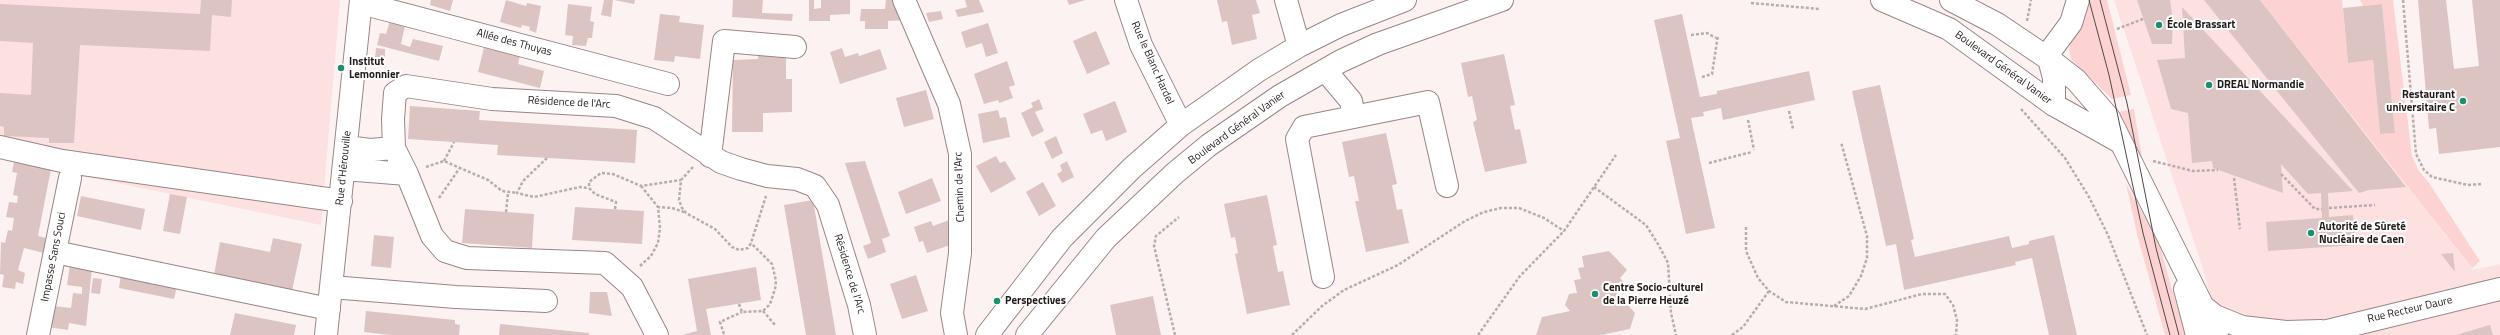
<!DOCTYPE html>
<meta charset="utf-8">
<style>
body{margin:0}
canvas{display:block;background:#fcf2f1}
</style>
<canvas width="2500" height="335"></canvas>
<script>
const ctx = document.querySelector('canvas').getContext('2d');
ctx.lineJoin = 'round';
function fill(path, color) { ctx.fillStyle = color; ctx.fill(path, 'evenodd'); }
const toPath = rows => new Path2D(rows.map(r => 'M' + r).join(''));
function strokePath(path, color, width, dash) { ctx.strokeStyle = color; ctx.lineWidth = width; ctx.lineCap = dash ? 'butt' : 'round'; ctx.setLineDash(dash || []); ctx.stroke(path); }
function label(font, color, halo, rows, align = 'center') {
  ctx.font = font + ' "Titillium Web",sans-serif'; ctx.lineWidth = 4; ctx.setLineDash([]); ctx.textBaseline = 'middle'; ctx.strokeStyle = halo; ctx.fillStyle = color; for (const [text, x, y, turn = 0] of rows) {
    ctx.save(); ctx.translate(x, y); ctx.rotate((+turn || 0) * Math.PI / 180); ctx.textAlign = isNaN(turn) ? turn : align; if (halo) ctx.strokeText(text, 0, 0); ctx.fillText(text, 0, 0); ctx.restore();
  }
}
fill(toPath([
 [0,0,340,0,321,225,0,159],
 [2114,0,2260,0,2473,270,2500,264,2500,335,2221,335,2203,269]
]), '#fce1e0');
fill(toPath([
 [2084,0,2107,0,2131,95,2112,99,2071,59,2069,49],
 [2260,0,2342,0,2348,62,2373,60,2380,134,2395,133,2382,4,2363,6,2360,0,2393,0,2412,156,2419,171,2429,183,2480,261,2472,268],
 [2134,109,2142,158,2114,118,2114,113],
 [2126,184,2159,243,2185,335,2165,335,2138,238]
]), '#fcd3d2');
fill(toPath([
 [201,0,232,0,231,17,212,15,210,51,80,45,74,143,49,143,49,138,4,136,4,127,0,126,0,93,31,95,33,43,0,41,0,4,200,14],
 [431,0,453,0,450,11,430,5],
 [506,0,526,6,527,3,541,6,536,33,529,30,530,27,522,25,521,28,500,22],
 [604,0,613,0,611,17,601,15],
 [614,0,635,0,634,4],
 [733,0,763,0,762,13,793,14,792,21,732,17],
 [809,0,814,0,814,9,821,8,821,0,850,0,850,14,830,15,830,21,809,21],
 [886,0,897,0,906,20,888,21,888,29,865,29,865,21,860,21,861,9,885,9],
 [965,0,979,0,984,12,958,17,955,10,967,7],
 [1067,0,1085,0,1069,5],
 [1217,0,1256,0,1260,13,1252,15,1257,39,1232,45,1227,21,1222,22],
 [2137,0,2170,0,2173,20,2172,44,2152,44],
 [2204,0,2260,0,2406,187,2369,190,2359,193],
 [2418,0,2446,0,2454,69,2479,66,2472,0,2500,0,2500,147,2439,154,2436,128,2429,129],
 [568,4,592,7,590,21,594,22,592,38,588,38,586,46,572,45,573,36,565,35],
 [2382,4,2395,133,2380,134,2373,60,2348,63,2343,8],
 [2182,7,2353,191,2328,193,2329,217,2353,215,2355,245,2268,251,2266,222,2322,218,2321,193,2308,194,2281,164,2283,193,2213,168,2212,161,2192,163,2188,113,2171,109,2157,60,2185,58],
 [941,11,943,19,929,22,926,13],
 [660,14,680,16,679,22,704,25,700,59,675,56,674,62,654,60],
 [1682,14,1700,97,1717,94,1717,91,1809,71,1815,100,1723,120,1721,108,1703,112,1704,116,1691,118,1715,228,1686,234,1666,141,1680,138,1654,20],
 [391,17,406,21,401,44,410,47,413,39,443,46,439,61,377,45,380,33,386,34],
 [988,23,998,53,986,57,982,43,966,48,961,32],
 [1096,31,1110,64,1087,74,1073,41],
 [485,43,521,52,518,64,544,71,540,88,478,72],
 [376,48,385,49,385,59,375,58],
 [842,48,845,57,858,53,859,56,880,49,887,69,840,84,830,52],
 [758,50,786,50,786,79,792,79,792,112,763,113,763,132,732,132,733,60,758,59],
 [1504,54,1515,105,1510,106,1515,130,1520,129,1527,163,1485,172,1473,122,1477,120,1472,96,1468,97,1461,63],
 [1007,61,1015,85,1009,87,1013,98,999,103,998,100,984,104,974,74],
 [1880,85,1914,239,1911,240,1915,257,2009,236,2012,248,2029,244,2029,241,2054,235,2077,335,2049,335,2032,258,2015,262,2016,265,1904,290,1896,244,1886,246,1852,91],
 [926,90,934,119,904,127,896,98],
 [1039,99,1043,109,1035,112,1044,131,1032,137,1021,113,1033,107,1031,103],
 [1115,101,1127,132,1106,141,1102,130,1091,134,1083,114],
 [410,106,480,111,479,120,637,130,635,163,497,155,498,145,408,139],
 [998,110,1000,118,1006,117,1010,137,983,143,978,114],
 [1386,133,1397,184,1392,185,1397,210,1402,209,1409,243,1366,252,1355,201,1359,201,1354,176,1349,177,1342,142],
 [1056,136,1063,153,1052,159,1044,142],
 [996,156,1000,163,1005,161,1016,179,991,193,976,166],
 [865,161,890,236,882,239,886,252,868,259,863,246,871,243,845,163],
 [1067,161,1074,177,1062,183,1057,174,1062,171,1060,165],
 [14,162,51,169,38,236,51,239,48,254,24,248,18,270,25,273,23,284,16,282,15,289,2,287,4,275,0,274,1,242,5,243,8,230,12,231,14,218,6,217,9,202,17,203,18,196,13,195,17,173,12,172],
 [932,178,941,201,906,214,898,192],
 [1043,182,1056,206,1039,216,1026,192],
 [170,194,187,197,180,234,163,231],
 [1267,195,1277,245,1273,246,1278,272,1283,271,1290,305,1247,314,1235,254,1238,253,1235,237,1231,238,1224,204],
 [81,196,145,209,141,230,77,216],
 [813,200,836,335,806,335,784,205],
 [575,207,644,211,642,244,572,240],
 [465,209,534,214,532,248,462,243],
 [955,218,956,243,927,253,923,241,919,242,914,227,931,221,933,226],
 [374,235,394,237,391,268,371,266],
 [273,238,302,244,292,291,214,275,220,242,270,252],
 [1609,251,1627,270,1620,278,1624,282,1615,291,1635,313,1630,329,1601,335,1536,335,1542,317,1570,311,1565,305,1569,294,1577,293,1574,280,1581,279,1578,268,1584,267,1582,256],
 [2453,253,2455,272,2441,254],
 [70,264,92,268,86,326,69,323,68,330,48,327,52,306,71,308,73,293,82,294,82,287,67,285],
 [756,267,761,300,706,309,711,335,682,335,697,331,688,279],
 [121,274,177,286,174,299,119,288],
 [916,275,928,311,902,319,890,284],
 [93,278,102,279,100,294,91,293],
 [590,292,607,292,612,316,589,313],
 [1153,296,1161,335,1116,335,1110,305],
 [366,311,455,320,455,324,460,325,459,335,391,335,364,332],
 [235,313,296,325,294,335,230,335],
 [500,324,589,333,589,335,499,335],
 [2490,325,2493,335,2456,335]
]), '#dcc4c3');
const minor = toPath([
 [904,0,949,104,960,154,960,253,952,313,956,335],
 [1126,0,1141,45,1181,125],
 [1286,0,1299,46],
 [1882,0,1949,29,2054,105,2120,142],
 [1951,0,1997,24,2049,59,2076,80,2109,118,2217,335],
 [361,3,668,84],
 [1325,70,1351,101,1354,117],
 [2054,105,2054,78,2049,59,2051,50,2071,23,2078,0],
 [0,147,62,161,341,201],
 [347,147,370,150,394,148],
 [710,156,724,41,795,47],
 [344,169,407,174,432,236,445,251,467,258,605,263,632,287,657,335],
 [407,174,394,148,393,119,395,93,406,86,492,99,616,106,654,118,721,162,741,169,767,176,797,179,815,186,828,205,859,305,865,335],
 [55,252,329,309],
 [1323,277,1297,139,1304,127,1428,102,1447,186],
 [331,287,456,297,546,301],
 [2185,289,2197,335],
 [2205,308,2215,316,2242,327,2286,332,2321,331],
 [38,335,70,178],
 [326,335,361,0],
 [987,335,1062,238,1132,168,1181,125,1259,70,1299,46,1341,25,1405,0],
 [1027,335,1106,238,1175,173,1209,145,1280,96,1341,61,1378,44,1502,0],
 [2311,335,2500,289]
]);
strokePath(minor, '#9b8585', 24);
strokePath(toPath([
 [2403,0,2416,154,2424,170,2432,177,2468,185,2481,184],
 [1751,3,1820,9],
 [2027,21,2031,0],
 [2117,29,2143,19],
 [1691,35,1707,33,1716,38],
 [1702,77,1712,74,1718,35],
 [2021,109,2065,158,2089,197,2108,235,2147,335],
 [1789,111,1793,129],
 [1748,120,1754,150],
 [547,158,523,181,517,193,534,197,580,187,589,188],
 [444,161,454,142],
 [2153,161,2193,171,2218,170],
 [1709,163,1752,152],
 [426,167,444,161,488,180,502,191,517,193],
 [693,167,681,180,679,200,682,208,686,213,715,229,732,247,739,250,748,248,751,243,766,196],
 [2281,174,2315,209,2322,209],
 [2234,178,2240,229],
 [641,186,658,207],
 [1594,187,1646,225,1658,244,1668,263,1671,313,1676,335],
 [439,198,459,169],
 [2329,208,2375,205],
 [615,209,616,202,595,194,589,188,589,182,601,173,613,174,641,186,681,180],
 [506,212,508,193],
 [1746,227,1746,251,1758,278,1769,291,1786,302,1865,309,1922,294,1945,294,1953,305,1957,320,1956,335],
 [640,266,651,256,658,243,660,228,658,207,672,208,684,212],
 [739,304,742,312,763,311,770,304,775,289,776,281,772,264,751,243],
 [1834,306,1849,296,1861,276,1867,258,1867,236,1841,142],
 [763,311,776,326],
 [724,334,720,322,742,312],
 [1175,335,1154,246,1156,236,1179,217],
 [1292,335,1322,306,1344,290,1398,265,1465,221,1484,212,1501,208,1519,208,1544,218,1564,231],
 [1478,335,1520,276,1564,231,1616,155],
 [1732,335,1743,327,1769,291]
]), '#b7adac', 2.5, [3, 2]);
strokePath(minor, '#fff', 22);
strokePath(toPath([
 [2089,0,2109,75,2143,233,2170,335],
 [2100,0,2127,103,2156,248,2179,335]
]), '#524948', 1);
for (const [x, y, r, color] of [
 [2159,25,4,"#1d8f71"],
 [341,68,4,"#1d8f71"],
 [2209,85,4,"#1d8f71"],
 [2463,101,4,"#1d8f71"],
 [2311,233,4,"#1d8f71"],
 [1595,294,4,"#1d8f71"],
 [997,301,4,"#1d8f71"]
]) { const dot = new Path2D(); dot.arc(x, y, r, 0, 2 * Math.PI); ctx.fillStyle = color; ctx.fill(dot); strokePath(dot, '#fff', 1.5); }
label('bold 11px', '#231b1a', '#fff', [
 ["École Brassart",2167,25],
 ["Institut",349,62],
 ["Lemonnier",349,75],
 ["DREAL Normandie",2217,85],
 ["Restaurant",2455,95,"right"],
 ["universitaire C",2455,108,"right"],
 ["Autorité de Sûreté",2319,227],
 ["Nucléaire de Caen",2319,240],
 ["Centre Socio-culturel",1603,288],
 ["de la Pierre Heuzé",1603,301],
 ["Perspectives",1005,301]
], 'left');
label('11px', '#231b1a', '#fff', [
 ["Allée des Thuyas",514,43,15],
 ["Rue le Blanc Hardel",1152,63,66],
 ["Boulevard Général Vanier",2003,68,36],
 ["Résidence de l'Arc",569,103,3],
 ["Boulevard Général Vanier",1237,128,-36],
 ["Rue d'Hérouville",344,168,-84],
 ["Chemin de l'Arc",960,187,-92],
 ["Impasse Sans Souci",54,257,-79],
 ["Résidence de l'Arc",849,274,73],
 ["Rue Recteur Daure",2410,310,-13]
]);
</script>
